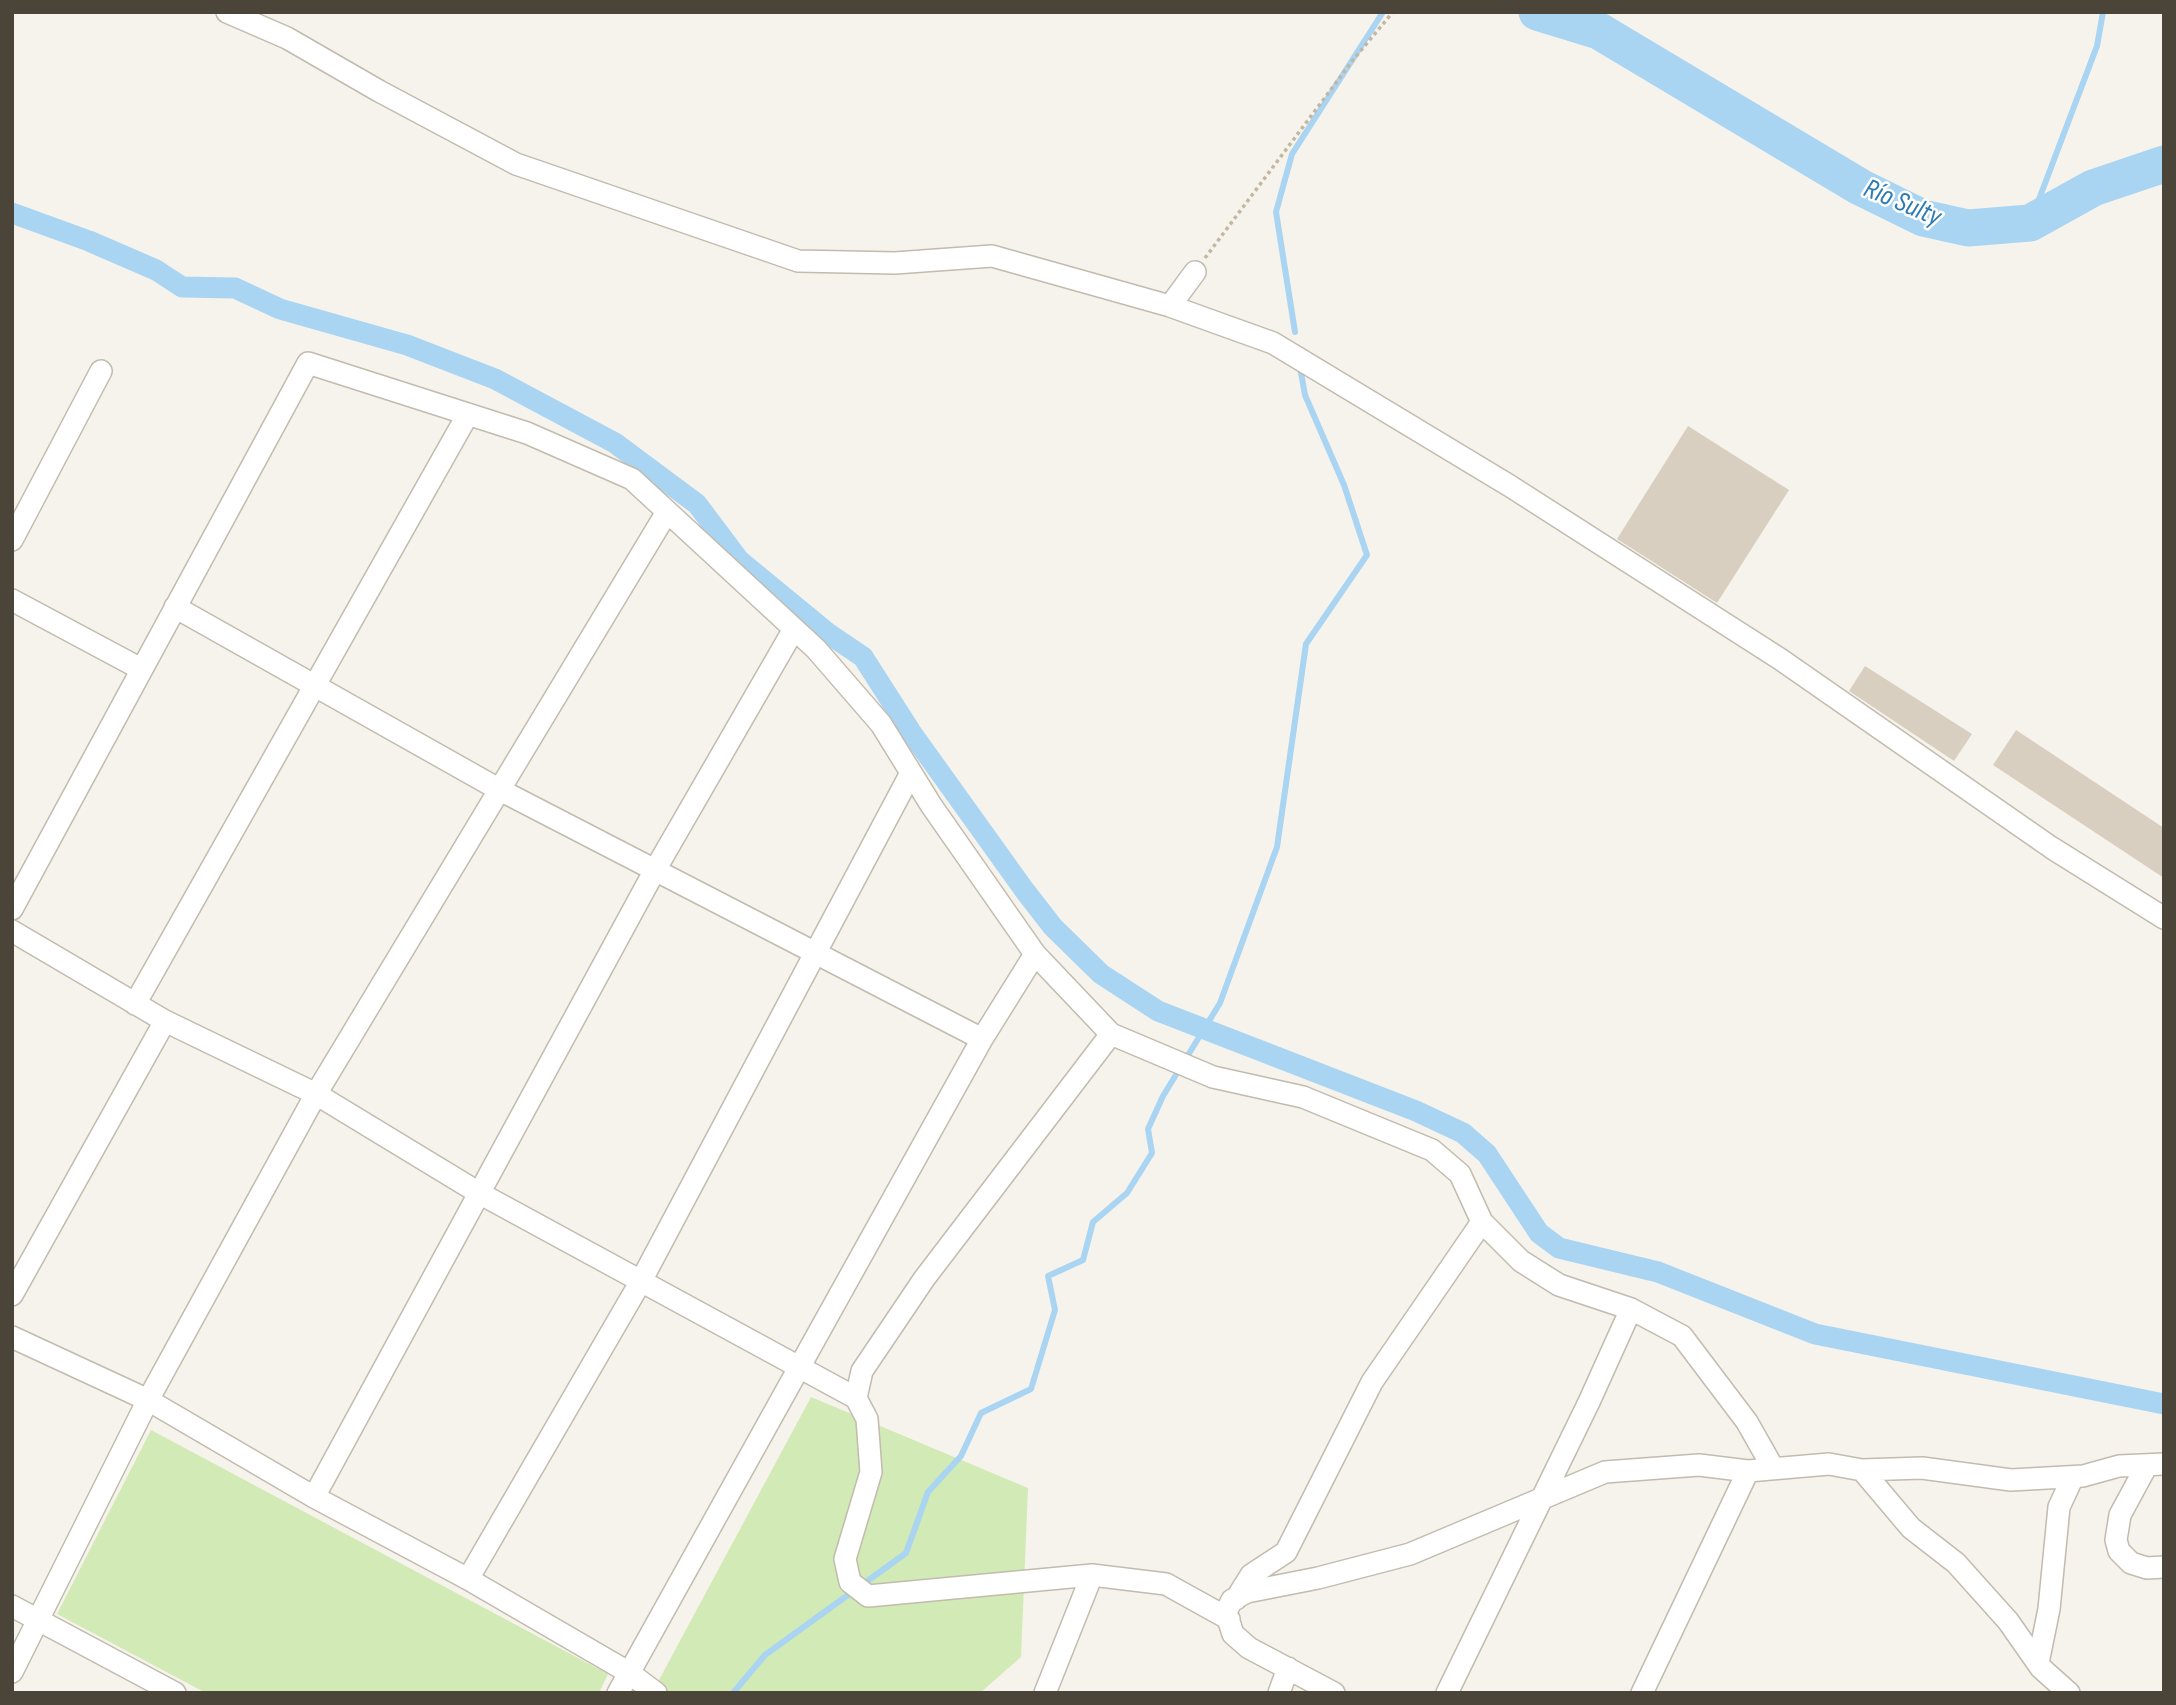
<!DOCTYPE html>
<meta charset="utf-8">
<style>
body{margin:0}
#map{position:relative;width:2176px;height:1705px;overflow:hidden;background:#f6f3ec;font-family:"Sofia Sans Condensed",sans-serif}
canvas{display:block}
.frame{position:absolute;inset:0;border:14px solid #4b4439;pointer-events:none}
</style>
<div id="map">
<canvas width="2176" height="1705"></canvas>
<div class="frame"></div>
</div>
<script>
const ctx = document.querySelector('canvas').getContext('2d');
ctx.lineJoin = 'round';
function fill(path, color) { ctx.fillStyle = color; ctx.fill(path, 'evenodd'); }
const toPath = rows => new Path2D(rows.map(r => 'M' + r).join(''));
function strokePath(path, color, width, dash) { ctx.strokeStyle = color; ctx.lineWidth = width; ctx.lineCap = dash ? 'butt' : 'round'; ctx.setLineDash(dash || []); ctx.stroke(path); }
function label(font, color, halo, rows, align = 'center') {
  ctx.font = font + ' "Sofia Sans Condensed",sans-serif'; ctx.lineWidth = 5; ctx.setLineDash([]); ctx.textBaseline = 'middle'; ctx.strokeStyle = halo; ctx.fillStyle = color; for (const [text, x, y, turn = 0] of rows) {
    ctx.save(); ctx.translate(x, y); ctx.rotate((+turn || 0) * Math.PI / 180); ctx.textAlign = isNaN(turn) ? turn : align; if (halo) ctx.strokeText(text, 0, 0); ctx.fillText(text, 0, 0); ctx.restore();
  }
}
fill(toPath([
 [811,1397,1028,1488,1021,1657,980,1693,652,1693],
 [151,1430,608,1674,599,1693,206,1693,57,1614]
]), '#d2eab5');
strokePath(toPath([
 [2030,223,2097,46,2103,12],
 [1295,332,1276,212,1292,154,1383,12],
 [733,1693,765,1655,906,1553,928,1492,961,1456,981,1413,1031,1389,1055,1310,1048,1276,1083,1260,1093,1222,1127,1193,1152,1153,1148,1129,1163,1096,1220,1003,1277,847,1306,644,1367,555,1344,485,1305,395,1300,367]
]), '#a9d4f2', 6);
strokePath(toPath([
 [12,213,89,241,156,270,182,287,235,288,280,309,407,345,495,379,615,443,697,504,739,560,829,634,863,657,911,732,1025,891,1053,927,1101,974,1158,1011,1416,1111,1463,1133,1487,1154,1539,1233,1559,1248,1658,1272,1815,1334,2164,1404]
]), '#a9d4f2', 21);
strokePath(toPath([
 [1537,12,1599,31,1860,187,1923,218,1968,228,2030,223,2093,188,2164,164]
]), '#a9d4f2', 37);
fill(toPath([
 [1688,426,1789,490,1717,603,1617,539],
 [1865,666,1972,734,1954,761,1849,691],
 [2016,730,2164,828,2164,878,1993,765]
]), '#d8cfc1');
const minor = toPath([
 [227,12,287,38,379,91,516,164,798,261,895,263,992,256,1170,306,1273,343,1510,486,1780,659,2052,848,2164,918],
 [1170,306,1195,272],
 [12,540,101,371],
 [12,600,141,669],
 [175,607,500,790,982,1039],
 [12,909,308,363,527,433,632,479,816,649,881,724,931,805,1035,954,1111,1034,1213,1077,1303,1097,1432,1150,1460,1174,1482,1222,1521,1261,1559,1285,1631,1309,1682,1336,1747,1422,1773,1468],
 [12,931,165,1021,316,1094,479,1193,856,1398,862,1371,924,1279,1111,1034],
 [135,1004,468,414],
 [12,1295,165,1021],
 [12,1337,148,1400,314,1497,468,1579,628,1672,656,1693],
 [856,1398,867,1419,871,1472,845,1559,850,1582,868,1596,1092,1575,1166,1584,1229,1619],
 [2147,1465,2120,1515,2116,1540,2119,1551,2131,1563,2147,1568,2164,1567],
 [1862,1470,1911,1528,1956,1563,2008,1621,2041,1668,2069,1693],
 [314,1497,655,870,794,629],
 [468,1579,641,1281,911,773],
 [1236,1599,1251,1575,1286,1552,1372,1382,1482,1222],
 [12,1606,175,1693],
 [2038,1663,2049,1609,2059,1507,2073,1477],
 [12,1672,148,1400,316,1094,667,512],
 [618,1693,982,1039,1035,954],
 [1045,1693,1092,1575],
 [1279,1693,1288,1668],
 [1334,1693,1249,1648,1233,1634,1226,1612,1232,1600,1247,1592,1318,1578,1410,1554,1605,1472,1699,1465,1748,1471,1829,1464,1862,1470,1922,1468,2011,1480,2083,1476,2119,1466,2164,1464],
 [1447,1693,1589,1402,1631,1309],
 [1642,1693,1748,1471]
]);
strokePath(minor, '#c2bbae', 24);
strokePath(toPath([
 [1205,258,1353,60,1393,12]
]), '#c4b79f', 3.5, [3.5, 3.5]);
strokePath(minor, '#fff', 21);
label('italic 28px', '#2e7ab2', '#fff', [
 ["Río Sulty",1902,204,23]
]);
</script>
